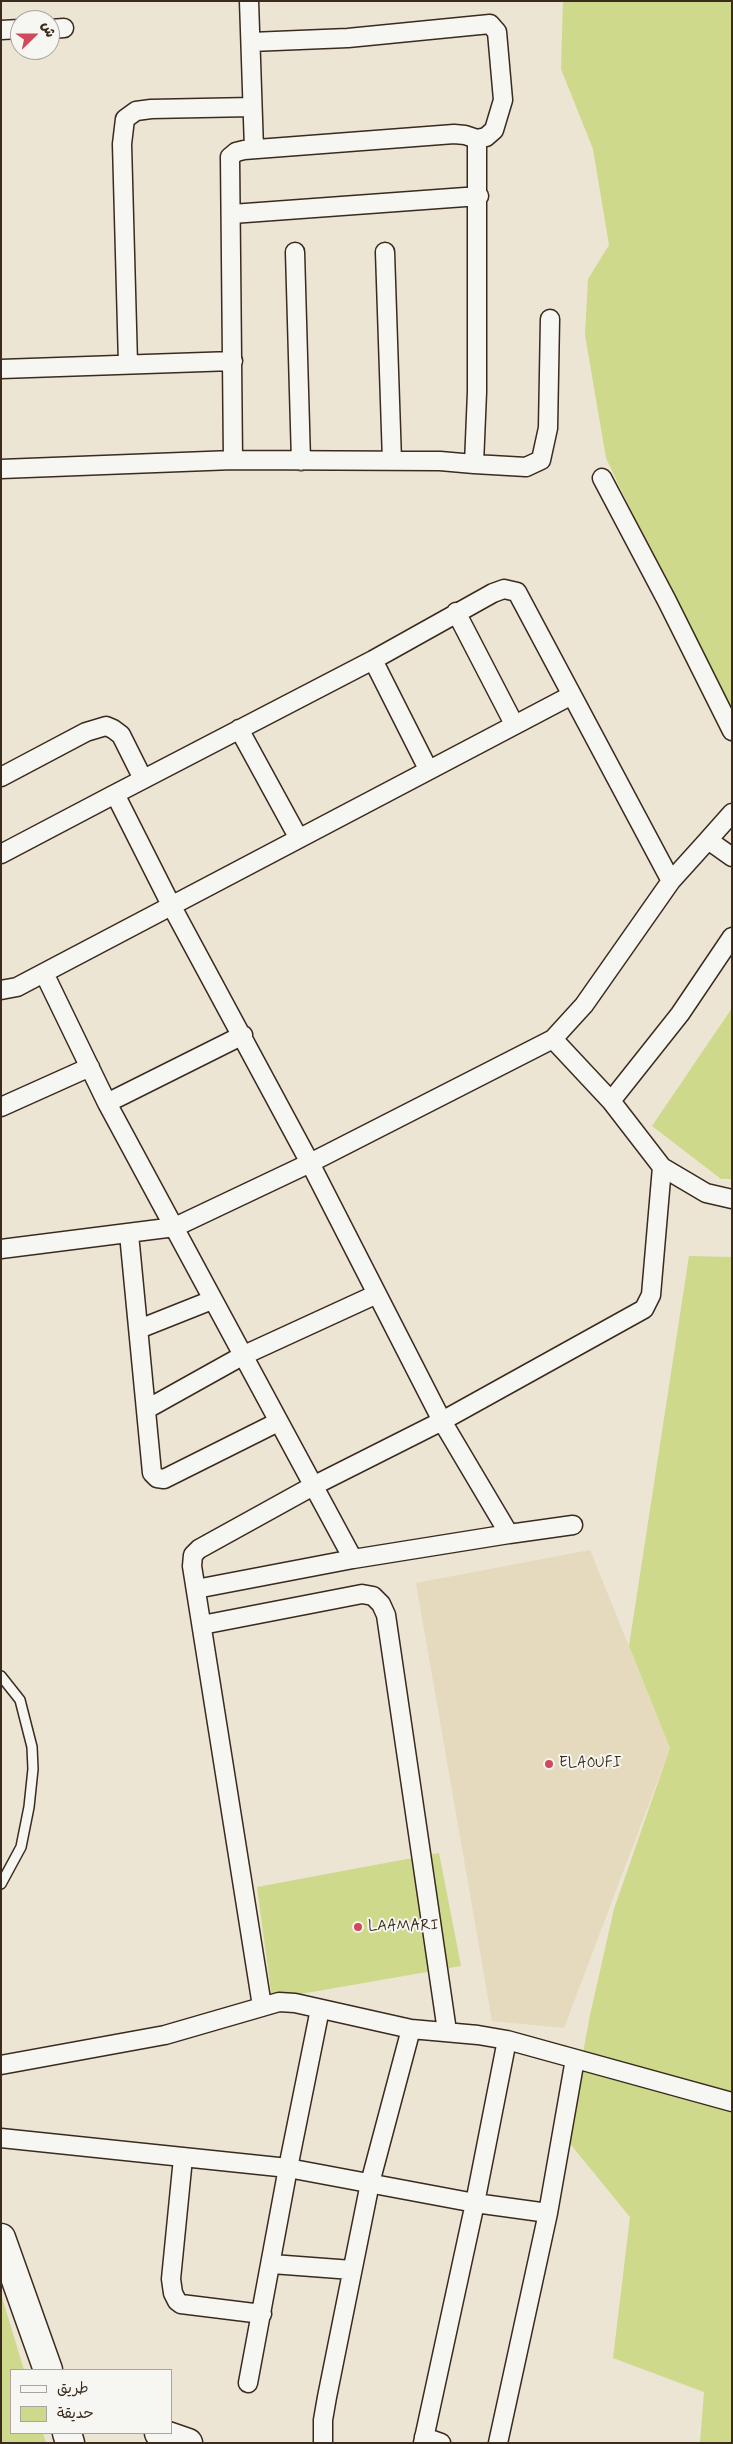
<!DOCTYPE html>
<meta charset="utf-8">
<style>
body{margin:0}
#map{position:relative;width:733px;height:2444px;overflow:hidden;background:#ece5d3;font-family:Mynerve,"Playpen Sans Arabic",sans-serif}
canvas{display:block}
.frame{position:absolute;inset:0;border:2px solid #3b2a1e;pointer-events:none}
.legend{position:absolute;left:10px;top:2369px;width:162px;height:65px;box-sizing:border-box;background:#f6f6f2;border:1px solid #aba49d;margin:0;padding:6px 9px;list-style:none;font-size:15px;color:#3b2a1e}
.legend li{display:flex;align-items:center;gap:10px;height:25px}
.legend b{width:25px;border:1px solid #aba49d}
.north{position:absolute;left:10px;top:10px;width:50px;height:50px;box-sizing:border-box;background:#f6f6f2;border:1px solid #aba49d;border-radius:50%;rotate:68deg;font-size:14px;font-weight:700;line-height:20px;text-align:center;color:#3b2a1e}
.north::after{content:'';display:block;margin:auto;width:18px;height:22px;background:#d1495b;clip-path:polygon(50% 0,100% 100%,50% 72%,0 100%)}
</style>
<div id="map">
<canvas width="733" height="2444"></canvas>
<div class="frame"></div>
<ul class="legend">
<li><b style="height:6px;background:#f6f6f2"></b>طريق</li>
<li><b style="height:14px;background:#ced98c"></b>حديقة</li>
</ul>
<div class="north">ش</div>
</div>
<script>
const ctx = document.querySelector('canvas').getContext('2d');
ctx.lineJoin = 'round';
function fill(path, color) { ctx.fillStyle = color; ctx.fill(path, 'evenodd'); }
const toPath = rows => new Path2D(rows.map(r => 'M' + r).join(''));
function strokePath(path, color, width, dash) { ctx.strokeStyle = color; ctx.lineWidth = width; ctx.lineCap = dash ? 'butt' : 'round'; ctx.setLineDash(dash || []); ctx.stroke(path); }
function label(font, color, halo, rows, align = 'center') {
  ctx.font = font + ' Mynerve,sans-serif'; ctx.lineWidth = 4; ctx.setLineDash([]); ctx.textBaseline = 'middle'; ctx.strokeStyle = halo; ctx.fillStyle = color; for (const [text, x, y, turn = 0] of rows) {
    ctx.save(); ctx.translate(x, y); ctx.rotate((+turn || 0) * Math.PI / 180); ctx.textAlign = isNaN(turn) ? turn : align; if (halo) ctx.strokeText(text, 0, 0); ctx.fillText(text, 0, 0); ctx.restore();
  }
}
fill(toPath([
 [590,1550,670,1748,564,2028,492,2021,416,1583]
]), '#e5d9be');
fill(toPath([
 [563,1,732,1,732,723,606,458,585,335,588,279,609,245,593,149,561,69],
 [732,1008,732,1179,721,1179,652,1126],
 [689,1256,732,1257,732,2443,700,2443,704,2392,613,2358,630,2217,567,2140,590,2015,614,1909,670,1748,629,1646],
 [439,1853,461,1966,272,1999,257,1887],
 [1,2294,24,2370,11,2370,11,2433,43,2433,46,2443,1,2443]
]), '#ced98c');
const lane = toPath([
 [1,1676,20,1700,32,1747,33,1769,29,1807,21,1847,1,1884]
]);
const street = toPath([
 [249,1,254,149],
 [50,29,64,28],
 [1,30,20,29],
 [251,42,348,38,490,24,497,32,503,100,494,130,486,137,477,139],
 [232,214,479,196],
 [295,252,301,461],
 [385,252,392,461],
 [128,364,122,144,125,119,136,111,151,109,252,107],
 [1,369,233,361],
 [474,464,526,467,541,460,548,428,550,319],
 [1,469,233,460,440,461,474,464,477,392,477,139,465,135,454,134,244,150,236,152,230,157,233,460],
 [602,478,667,601,732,731],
 [456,612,514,724],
 [373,660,428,769],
 [239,729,298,837],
 [1,777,86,732,106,726,113,729,121,735,143,779],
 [708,840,732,813],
 [1,854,115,794],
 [671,881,708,840,732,857],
 [44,973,107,1103,353,1559,509,1534,442,1421,310,1163,171,905,115,794,373,660,493,593,504,589,517,592,671,881,584,1005,553,1039],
 [1,990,17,987,570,696],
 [611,1101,680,1014,732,937],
 [107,1103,243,1035],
 [1,1107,90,1067],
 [129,1234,152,1473,157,1478,164,1479,278,1422],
 [1,1249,175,1227,310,1163,553,1039,611,1101,662,1167,706,1193,732,1199],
 [139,1329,212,1300],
 [147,1409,242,1356,377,1294],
 [509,1534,573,1525],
 [196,1589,353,1559],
 [202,1625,362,1594,373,1596,381,1604,386,1615,447,2031],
 [262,2006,192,1566,193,1555,199,1549,313,1486,442,1421,644,1309,651,1295,662,1167],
 [1,2065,165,2035,279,2002,295,2003,411,2029,478,2035,507,2040,732,2102],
 [1,2138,288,2168,475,2203,548,2213,498,2443],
 [183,2158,171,2279,173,2293,177,2301,181,2304,262,2314],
 [548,2213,575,2059],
 [272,2264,352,2270],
 [248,2383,288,2168,320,2009],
 [424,2437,441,2443],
 [323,2443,323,2420,327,2397,370,2183,411,2029],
 [423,2443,475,2203,507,2040]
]);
const primary = toPath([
 [1,2238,48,2370],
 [67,2433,70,2443],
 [159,2433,188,2443]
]);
strokePath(lane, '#3b2a1e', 12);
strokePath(street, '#3b2a1e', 21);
strokePath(primary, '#3b2a1e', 31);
strokePath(lane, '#f6f6f2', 9);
strokePath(street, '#f6f6f2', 18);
strokePath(primary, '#f6f6f2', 28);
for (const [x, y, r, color] of [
 [549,1764,5,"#d1495b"],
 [358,1927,5,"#d1495b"]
]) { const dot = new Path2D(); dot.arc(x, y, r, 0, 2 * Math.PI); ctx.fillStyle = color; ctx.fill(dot); strokePath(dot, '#f6f6f2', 2); }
label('15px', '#3b2a1e', '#f6f6f2', [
 ["ELAOUFI",559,1764],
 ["LAAMARI",368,1927]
], 'left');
</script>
